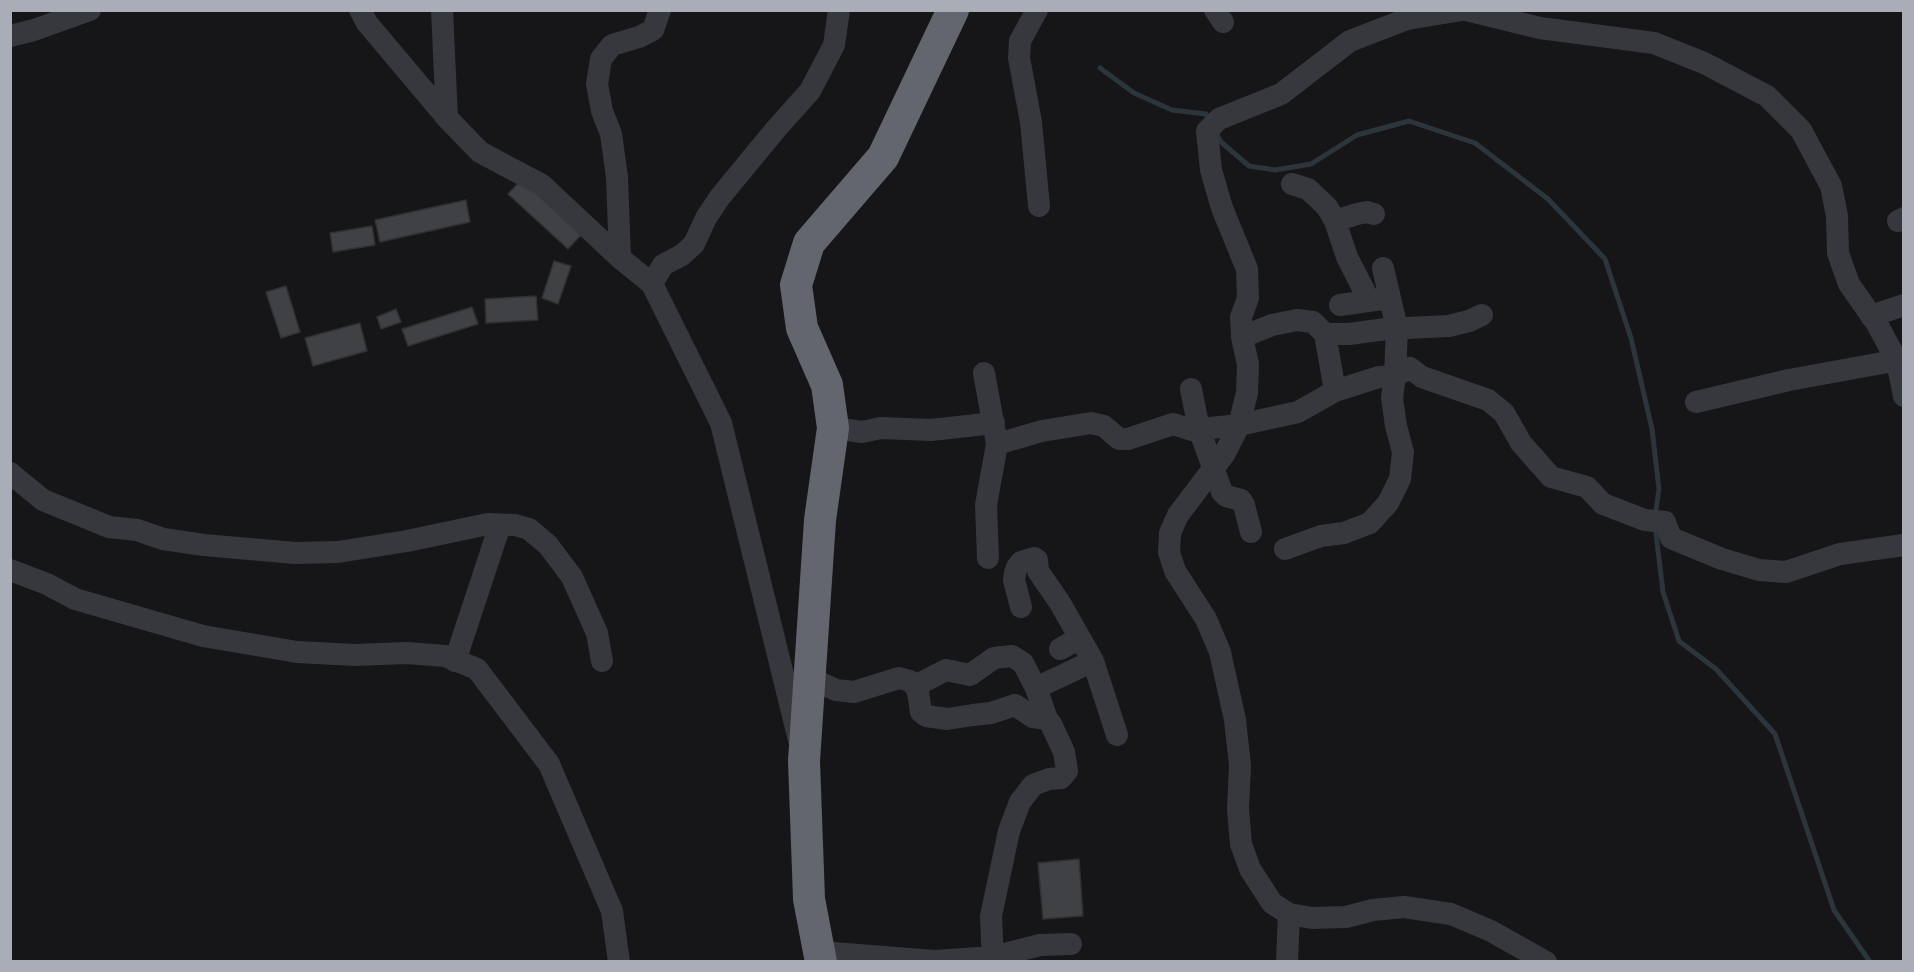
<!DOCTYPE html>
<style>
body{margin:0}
#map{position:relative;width:1914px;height:972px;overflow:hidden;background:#161618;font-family:Montserrat,sans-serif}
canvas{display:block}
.frame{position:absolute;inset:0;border:12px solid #a8adb8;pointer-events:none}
</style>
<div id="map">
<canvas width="1914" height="972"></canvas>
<div class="frame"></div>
</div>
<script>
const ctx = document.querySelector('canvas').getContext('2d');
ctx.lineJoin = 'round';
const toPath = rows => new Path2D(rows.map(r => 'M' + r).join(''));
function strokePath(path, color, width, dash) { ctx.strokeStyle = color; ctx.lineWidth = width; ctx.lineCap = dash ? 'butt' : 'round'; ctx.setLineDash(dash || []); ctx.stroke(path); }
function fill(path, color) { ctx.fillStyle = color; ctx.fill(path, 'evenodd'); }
strokePath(toPath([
 [1100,68,1134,93,1172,110,1206,114,1209,120],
 [1217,134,1221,142,1249,166,1275,170,1311,164,1357,135,1409,121,1475,143,1548,199,1605,259,1631,338,1652,429,1659,489,1655,516],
 [1655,525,1663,592,1679,641,1716,669,1775,734,1834,910,1870,962]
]), '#2c353c', 5);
const building = toPath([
 [522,179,582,234,568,249,508,194,522,179],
 [466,200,470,222,380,242,375,220,466,200],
 [372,226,375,245,333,252,330,233,372,226],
 [554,261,571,266,558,304,542,298,554,261],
 [286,286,300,332,281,338,266,292,286,286],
 [536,296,538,320,486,323,485,299,536,296],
 [472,307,478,324,408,346,402,329,472,307],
 [396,309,401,322,381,329,377,317,396,309],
 [360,323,367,351,313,366,305,338,360,323],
 [1079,859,1083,916,1043,919,1038,863,1079,859]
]);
fill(building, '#404145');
strokePath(building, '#303034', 1.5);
strokePath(toPath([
 [360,10,367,23,447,118,480,152,542,185,620,258,652,284,721,423,799,740],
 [442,10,447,118],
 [1037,10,1020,41,1019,58,1031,122,1039,206],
 [1215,10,1223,22],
 [1462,10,1407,19,1350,41,1281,94,1219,119,1207,131,1211,170,1222,208,1247,269,1248,298,1241,317,1242,337,1248,364,1247,393,1239,425,1225,453,1178,515,1170,533,1169,552,1175,571,1206,619,1220,652,1235,720,1240,765,1238,809,1241,844,1250,869,1272,903,1289,914,1312,918,1346,917,1373,910,1404,907,1451,914,1491,931,1546,962],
 [1466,10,1540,28,1654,43,1704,63,1767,96,1801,130,1831,186,1837,216,1838,253,1849,284,1877,324,1897,361,1904,396],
 [10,36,34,30,90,10],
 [1292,184,1308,189,1327,207,1335,221,1347,257,1369,300],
 [1335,221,1357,214,1367,212,1374,214],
 [1898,221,1904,218],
 [620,258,617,177,611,134,602,111,597,84,601,59,612,45,639,37,653,30,660,10],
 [652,284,663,265,682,255,694,244,706,218,720,197,776,129,810,91,834,45,839,10],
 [1340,305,1382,299],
 [1871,316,1904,305],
 [1325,334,1349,334,1386,329,1449,326,1469,321,1482,315],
 [1242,337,1272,325,1297,320,1313,322,1325,334,1335,391],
 [984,373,997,444,986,505,988,558],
 [1191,389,1199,429,1222,492,1226,496,1241,500,1244,505,1251,532],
 [1696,402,1789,380,1904,359],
 [833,428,862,432,881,428,931,430,994,423],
 [997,444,1042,431,1091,423,1104,426,1119,439,1128,439,1173,424,1192,430,1239,425,1298,412,1335,391,1379,377,1395,376,1410,368,1422,377,1488,400,1504,413,1521,443,1551,477,1587,487,1603,504,1645,520,1665,522,1671,538,1722,559,1759,570,1786,572,1840,554,1904,545],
 [10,473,43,500,109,527,137,530,163,539,204,545,295,553,338,552,407,541,488,524,515,525,529,529,548,545,572,577,597,633,602,661],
 [1285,549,1321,536,1344,533,1370,523,1388,503,1400,479,1403,452,1396,426,1392,398,1395,376,1397,328,1383,268],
 [10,570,47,584,75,599,203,636,297,652,355,655,407,653,445,656,477,669,549,764,612,911,619,962],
 [1021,607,1014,580,1015,573,1017,567,1021,562,1034,558,1037,560,1038,571,1060,603,1093,661,1117,735],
 [1060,649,1080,638],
 [455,661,500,525],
 [810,678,836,690,854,692,899,678,910,681,915,686,918,692,921,712,926,716,947,719,973,715,991,713,1015,705,1033,717,1047,719,1051,724,1064,752,1067,771,1061,778,1049,779,1033,785,1020,802,1009,831,991,916,993,962],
 [915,686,946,670,970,675,994,658,1012,656,1023,663,1036,688,1047,719],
 [1036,688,1093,661],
 [820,952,935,961,993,957,1040,945,1071,944],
 [1287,962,1289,914]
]), '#37383d', 22);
strokePath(toPath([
 [821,962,809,899,804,761,820,520,833,428,827,385,802,328,796,285,809,243,883,157,953,10]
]), '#63666e', 32);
</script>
